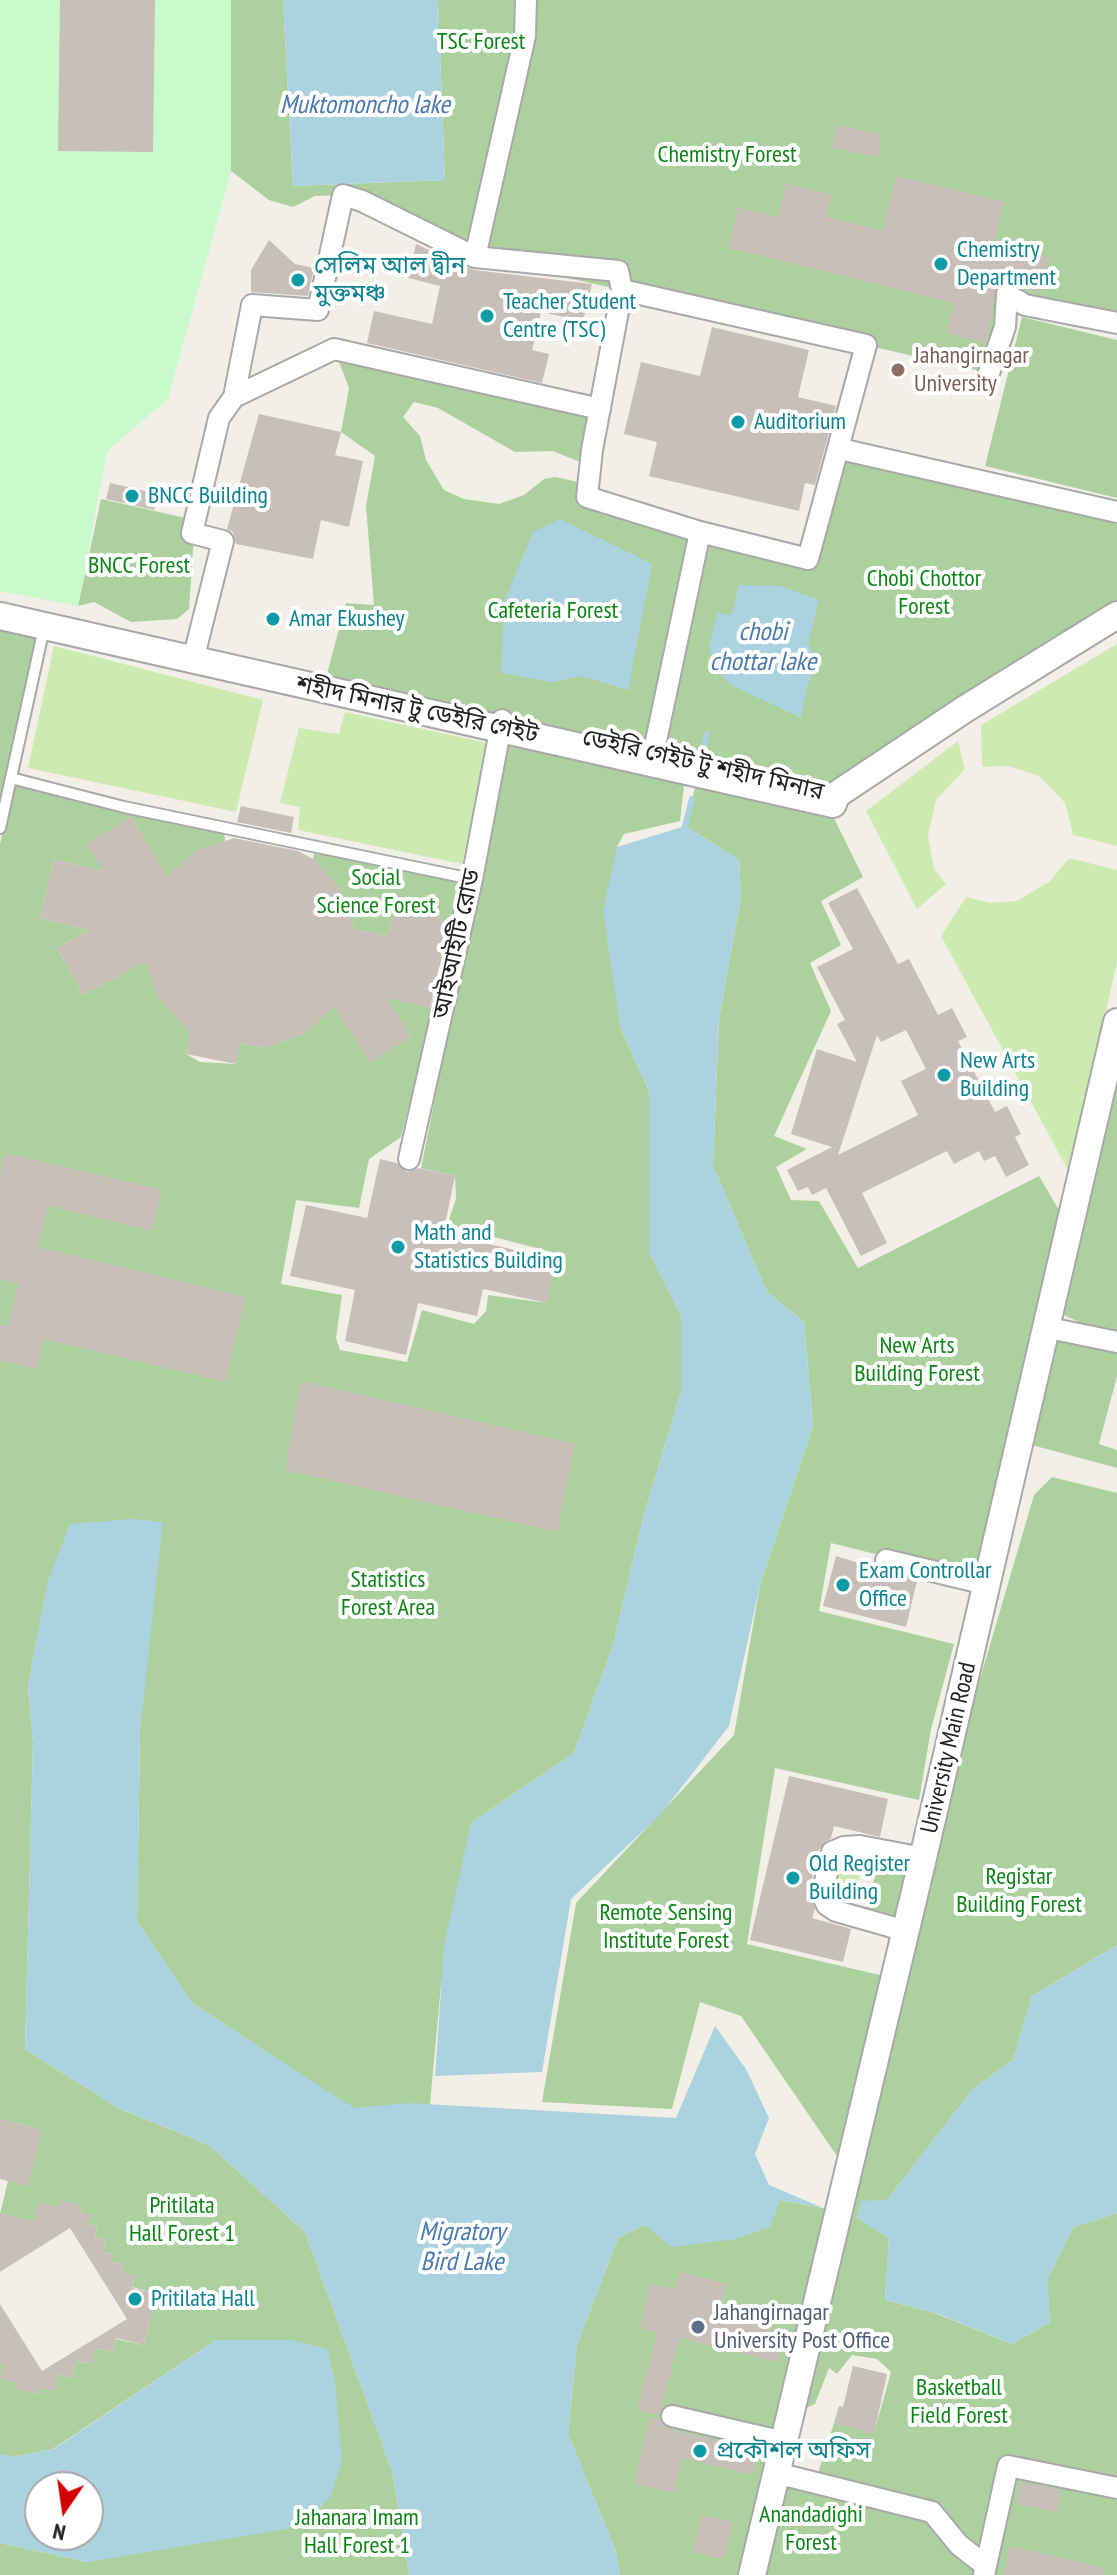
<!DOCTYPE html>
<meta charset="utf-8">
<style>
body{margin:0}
#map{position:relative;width:1117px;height:2575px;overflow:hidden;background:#f2efe9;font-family:"PT Sans Narrow",sans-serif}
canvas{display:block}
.north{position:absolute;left:24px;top:2471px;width:80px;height:80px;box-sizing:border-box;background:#fff;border:2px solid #a7a7a7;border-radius:50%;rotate:193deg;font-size:22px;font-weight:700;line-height:32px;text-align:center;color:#222}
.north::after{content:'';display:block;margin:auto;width:28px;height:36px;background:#d40000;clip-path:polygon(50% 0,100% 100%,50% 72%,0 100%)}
</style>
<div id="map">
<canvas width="1117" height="2575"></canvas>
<div class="north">N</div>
</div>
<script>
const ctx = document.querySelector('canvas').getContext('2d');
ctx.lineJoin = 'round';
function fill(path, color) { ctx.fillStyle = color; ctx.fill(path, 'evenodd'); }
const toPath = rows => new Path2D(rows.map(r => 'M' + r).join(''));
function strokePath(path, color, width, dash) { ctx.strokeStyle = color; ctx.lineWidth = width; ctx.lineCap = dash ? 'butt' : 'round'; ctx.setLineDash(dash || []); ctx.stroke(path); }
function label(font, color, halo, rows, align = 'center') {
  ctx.font = font + ' "PT Sans Narrow","Noto Sans Bengali",sans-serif'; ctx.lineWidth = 8; ctx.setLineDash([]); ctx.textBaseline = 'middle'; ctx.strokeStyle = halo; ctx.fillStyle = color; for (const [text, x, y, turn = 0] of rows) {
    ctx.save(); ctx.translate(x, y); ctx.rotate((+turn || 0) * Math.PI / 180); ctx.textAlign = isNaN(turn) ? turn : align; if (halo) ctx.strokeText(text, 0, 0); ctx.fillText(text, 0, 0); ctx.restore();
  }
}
fill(toPath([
 [1117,644,1117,846,1073,835,1065,803,1039,776,1008,766,982,767,981,725],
 [54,646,263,700,236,812,28,768],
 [345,712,488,743,462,864,298,830,300,807,280,803,299,728,339,734],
 [958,741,965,769,936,800,928,836,934,869,946,884,917,909,866,811],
 [1069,858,1117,870,1117,962,1069,1172,941,936,966,897,990,903,1017,901,1050,881],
 [843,1857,863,1862,855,1897,834,1893]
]), '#cdebb0');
fill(toPath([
 [231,0,283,0,293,186,445,180,438,0,1117,0,1117,319,1007,294,989,373,475,257,343,195,315,196,293,207,269,200,231,171],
 [1022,317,1117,340,1117,498,985,466],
 [334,349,598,414,590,466,553,451,515,452,438,408,414,402,403,417,420,436,426,460,444,490,464,499,499,504,524,495,544,479,555,477,588,484,587,496,808,559,840,449,1117,512,1117,615,836,795,325,681,346,603,374,605,366,506,375,456,341,432,349,388],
 [101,499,195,520,189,609,177,619,131,622,94,602,78,606],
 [0,617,44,626,0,825],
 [507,742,685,776,680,821,624,834,617,847,620,1027,649,1091,649,1252,681,1315,681,1392,644,1514,613,1645,574,1753,471,1823,441,1985,430,2104,354,2109,193,2004,137,1922,140,1731,70,1524,44,1601,28,1686,33,1743,25,2049,118,2108,209,2145,305,2232,393,2474,409,2575,0,2575,0,2543,87,2562,216,2340,53,2449,13,2457,0,2454,0,2363,4,2364,0,2379,17,2383,17,2389,37,2394,39,2388,57,2374,72,2378,76,2361,90,2364,95,2348,113,2352,116,2339,144,2345,157,2294,132,2287,135,2276,122,2272,124,2265,111,2262,113,2254,103,2252,106,2240,95,2237,97,2226,88,2224,80,2212,81,2205,59,2208,33,2222,0,2214,8,2181,42,2130,0,2119,0,844,14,782,224,830,225,841,164,879,118,874,153,853,131,817,87,844,103,871,54,860,40,918,90,930,57,948,83,995,125,972,146,941,191,1031,186,1054,200,1062,236,1064,240,1043,263,1048,303,1034,334,1007,343,989,370,1062,411,1036,386,998,433,1008,401,1137,369,1159,359,1208,296,1200,281,1284,342,1295,336,1338,340,1350,407,1362,422,1310,474,1324,486,1311,488,1295,547,1303,556,1253,447,1225,456,1199,455,1176,421,1168],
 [697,780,830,810,863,877,821,901,841,945,810,963,831,1011,774,1136,807,1149,776,1167,791,1200,819,1201,858,1268,1039,1176,1063,1217,980,1574,895,1551,879,1555,831,1543,819,1611,954,1644,931,1729,919,1800,775,1768,747,1944,884,1976,839,2159,741,2016,700,2002,672,2109,542,2102,576,1903,734,1735,760,1585,813,1426,804,1322,767,1292,713,1166,719,1019,741,896,739,860,685,826],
 [316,847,472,882,452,969,420,963,455,941,427,898,391,920,388,936,354,929,341,890,313,859],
 [1117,1022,1117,1340,1051,1309],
 [1055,1337,1117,1352,1117,1376,1099,1444,1117,1450,1117,1468,1028,1444],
 [1052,1477,1117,1493,1117,1945,1032,1996,1013,2060,973,2089,887,2200,860,2207,857,2218,889,2238,885,2300,935,2313,1012,2344,1050,2322,1047,2280,1073,2227,1117,2213,1117,2484,1002,2460,979,2550,929,2502,818,2473,834,2423,874,2433,891,2372,877,2359,852,2355,837,2374,829,2368,815,2404,800,2411,906,1931,1034,1495],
 [881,1855,917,1865,903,1918,866,1908],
 [780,2200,823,2208,828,2213,742,2575,620,2575,616,2552,568,2434,577,2344,618,2238,645,2225],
 [1008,2466,1117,2489,1117,2575,752,2575,776,2473,932,2512,985,2566]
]), '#add19e');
fill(toPath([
 [0,0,231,0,231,171,168,399,107,451,78,606,0,591]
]), '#c8facc');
fill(toPath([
 [283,0,438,0,445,180,293,186],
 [560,519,652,564,628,690,582,676,551,682,501,673,504,602,533,532],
 [739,585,780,586,819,600,808,644,818,660,807,687,801,718,731,685,717,671,709,647,717,613,731,615],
 [685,826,739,860,741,896,719,1019,713,1166,767,1292,804,1322,813,1426,760,1585,729,1726,661,1814,571,1899,542,2072,435,2076,444,1946,471,1823,574,1753,613,1645,644,1514,681,1392,681,1315,649,1253,649,1091,620,1027,603,911,617,847],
 [131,1519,163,1522,140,1731,137,1922,193,2004,354,2108,408,2103,676,2118,715,2026,746,2069,769,2118,755,2154,769,2185,823,2208,780,2200,770,2227,735,2239,671,2247,645,2225,618,2238,577,2344,568,2434,616,2552,620,2575,409,2575,393,2474,305,2232,209,2145,118,2108,25,2049,33,1743,28,1686,47,1583,70,1524],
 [1117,1945,1117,2213,1073,2227,1047,2280,1050,2322,1012,2344,939,2314,885,2300,889,2238,857,2218,861,2201,887,2200,973,2089,1013,2060,1032,1996],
 [216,2340,292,2340,327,2349,335,2381,342,2462,331,2496,314,2514,287,2529,87,2562,0,2543,0,2454,13,2457,54,2449],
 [40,2487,88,2487,88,2535,40,2535]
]), '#aad3df');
strokePath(toPath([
 [702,755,707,734],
 [685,826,692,799]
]), '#aad3df', 6);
fill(toPath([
 [60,0,155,0,153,152,58,151],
 [837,125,882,135,877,157,832,148],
 [896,176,1004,202,994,243,1050,257,1040,293,1008,281,997,286,986,343,946,333,954,303,728,248,738,208,778,217,786,184,832,195,826,217,883,231],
 [269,240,295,264,314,268,308,296,251,292,251,270],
 [416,244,474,270,592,284,583,321,541,312,532,350,549,354,542,383,367,343,374,311,432,324,440,286,408,278],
 [712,327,809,350,798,397,836,406,815,485,805,483,799,511,649,476,657,442,624,434,641,362,700,376],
 [259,414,341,432,335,455,363,461,349,527,321,520,313,559,236,544,233,532,227,529],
 [110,483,158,494,154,510,106,499],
 [241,806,294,817,291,833,237,822],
 [131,817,167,876,195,851,234,838,298,851,313,859,341,890,354,929,388,936,391,920,427,897,447,929,430,1008,386,998,411,1036,370,1063,334,1007,303,1034,263,1048,240,1043,236,1064,186,1054,190,1033,157,996,145,961,83,995,57,948,90,930,40,918,54,860,103,871,86,844],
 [857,888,898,964,909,959,938,1015,952,1008,967,1037,958,1041,995,1112,1007,1106,1021,1134,1015,1137,1029,1165,1006,1177,995,1156,984,1161,979,1151,954,1164,947,1151,862,1193,887,1243,861,1256,826,1188,812,1195,808,1187,798,1191,787,1170,832,1147,791,1134,817,1049,857,1062,837,1024,845,1020,817,967,853,949,828,903],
 [906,1030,926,1069,901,1081,918,1115,838,1155,877,1035,881,1042],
 [5,1153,162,1190,152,1231,48,1206,38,1247,246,1297,225,1382,44,1339,37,1369,0,1360,0,1324,8,1326,18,1284,0,1279,0,1175],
 [380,1159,397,1163,407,1172,419,1168,455,1176,443,1234,556,1259,547,1303,483,1289,477,1316,418,1303,406,1355,345,1341,355,1290,290,1276,306,1205,367,1218],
 [301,1381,575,1444,557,1532,285,1470],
 [836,1556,917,1581,906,1627,823,1606],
 [789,1776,888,1799,880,1837,834,1826,831,1838,819,1849,809,1891,815,1909,812,1918,851,1929,843,1962,750,1940],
 [0,2119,42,2130,28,2186,0,2179],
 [61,2200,81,2205,80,2212,92,2215,88,2224,97,2226,95,2237,106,2240,103,2252,113,2254,111,2262,124,2265,122,2272,135,2276,132,2288,157,2294,144,2345,116,2338,113,2352,95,2348,91,2364,76,2361,72,2378,57,2374,56,2392,39,2388,38,2394,16,2389,17,2383,0,2379,4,2364,0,2363,0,2304,42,2371,127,2319,70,2228,0,2272,0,2213,33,2222,38,2202,59,2207],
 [679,2272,727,2284,719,2316,785,2333,777,2362,680,2338,659,2415,637,2410,657,2332,640,2328,650,2284,675,2289],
 [853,2366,887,2374,874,2434,834,2423,839,2406,843,2407],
 [650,2417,659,2419,669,2429,759,2450,753,2475,682,2458,674,2493,634,2484],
 [1020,2482,1061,2490,1057,2512,1016,2504],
 [701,2515,733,2522,724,2559,692,2552],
 [1010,2546,1104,2568,1103,2575,1004,2575]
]), '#c7bfb8');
const service = toPath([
 [11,778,124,807,472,879],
 [0,828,44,628]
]);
const minor = toPath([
 [475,257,618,271,622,290],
 [622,290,866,345,808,559,700,532,587,497,592,450,622,290],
 [989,373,1005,327,1007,294,1025,305,1117,323],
 [234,397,252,305,318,310,343,195,362,201,475,257,525,36,526,0],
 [840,449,1117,512],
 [193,660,223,541,192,533,219,418,234,397,334,349,600,409],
 [652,760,700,532],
 [409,1159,472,879,502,720],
 [1044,1327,1117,1342],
 [886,1560,986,1584],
 [906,1931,836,1911,827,1905,822,1894,832,1852,844,1847,860,1846,923,1858],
 [672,2416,784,2442],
 [776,2473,932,2512,959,2545,986,2566],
 [984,2575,1008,2466,1117,2488]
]);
const tertiary = toPath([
 [0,616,833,804,836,795,965,709,1117,615],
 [752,2575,923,1858,1117,1022]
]);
strokePath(service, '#a9a9a9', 14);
strokePath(minor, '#a9a9a9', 24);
strokePath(tertiary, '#a9a9a9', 30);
strokePath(service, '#fff', 10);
strokePath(minor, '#fff', 20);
strokePath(tertiary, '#fff', 26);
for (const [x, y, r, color] of [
 [941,264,8,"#0f9aa8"],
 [298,280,8,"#0f9aa8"],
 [487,316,8,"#0f9aa8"],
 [898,370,8,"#8d6e63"],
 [738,422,8,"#0f9aa8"],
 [132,496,8,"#0f9aa8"],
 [273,619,8,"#0f9aa8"],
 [944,1075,8,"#0f9aa8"],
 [398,1247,8,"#0f9aa8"],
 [843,1585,8,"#0f9aa8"],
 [793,1878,8,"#0f9aa8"],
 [135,2299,8,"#0f9aa8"],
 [698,2327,8,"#5c6f8a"],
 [700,2451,8,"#0f9aa8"]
]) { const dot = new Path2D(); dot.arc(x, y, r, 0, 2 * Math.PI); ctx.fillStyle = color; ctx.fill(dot); strokePath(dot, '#fff', 3); }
label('24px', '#0c8416', '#fff', [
 ["TSC Forest",481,42],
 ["Chemistry Forest",727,155],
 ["BNCC Forest",139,566],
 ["Chobi Chottor",924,579],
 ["Forest",924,607],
 ["Cafeteria Forest",553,611],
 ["Social",376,878],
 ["Science Forest",376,906],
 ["New Arts",917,1346],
 ["Building Forest",917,1374],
 ["Statistics",388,1580],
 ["Forest Area",388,1608],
 ["Registar",1019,1877],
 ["Building Forest",1019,1905],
 ["Remote Sensing",666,1913],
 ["Institute Forest",666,1941],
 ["Pritilata",182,2206],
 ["Hall Forest 1",182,2234],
 ["Basketball",959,2388],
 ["Field Forest",959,2416],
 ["Anandadighi",811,2515],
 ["Forest",811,2543],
 ["Jahanara Imam",357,2518],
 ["Hall Forest 1",357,2546]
]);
label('24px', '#0d838f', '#fff', [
 ["Chemistry",957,250],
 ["Department",957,278],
 ["সেলিম আল দ্বীন",314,266],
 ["মুক্তমঞ্চ",314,294],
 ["Teacher Student",503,302],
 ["Centre (TSC)",503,330],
 ["Auditorium",754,422],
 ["BNCC Building",148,496],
 ["Amar Ekushey",289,619],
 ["New Arts",960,1061],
 ["Building",960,1089],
 ["Math and",414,1233],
 ["Statistics Building",414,1261],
 ["Exam Controllar",859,1571],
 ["Office",859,1599],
 ["Old Register",809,1864],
 ["Building",809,1892],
 ["Pritilata Hall",151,2299],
 ["প্রকৌশল অফিস",716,2451]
], 'left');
label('24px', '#785e54', '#fff', [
 ["Jahangirnagar",914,356],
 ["University",914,384]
], 'left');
label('24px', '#222', '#fff', [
 ["শহীদ মিনার টু ডেইরি গেইট",417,710,12],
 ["ডেইরি গেইট টু শহীদ মিনার",703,765,13],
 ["আইআইটি রোড",457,944,-78],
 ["University Main Road",949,1748,-77]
]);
label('24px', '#4e5e75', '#fff', [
 ["Jahangirnagar",714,2313],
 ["University Post Office",714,2341]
], 'left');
label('italic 26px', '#4a7aab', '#fff', [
 ["Muktomoncho lake",365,106],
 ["chobi",763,633],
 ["chottar lake",763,663],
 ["Migratory",462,2233],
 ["Bird Lake",462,2263]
]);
</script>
